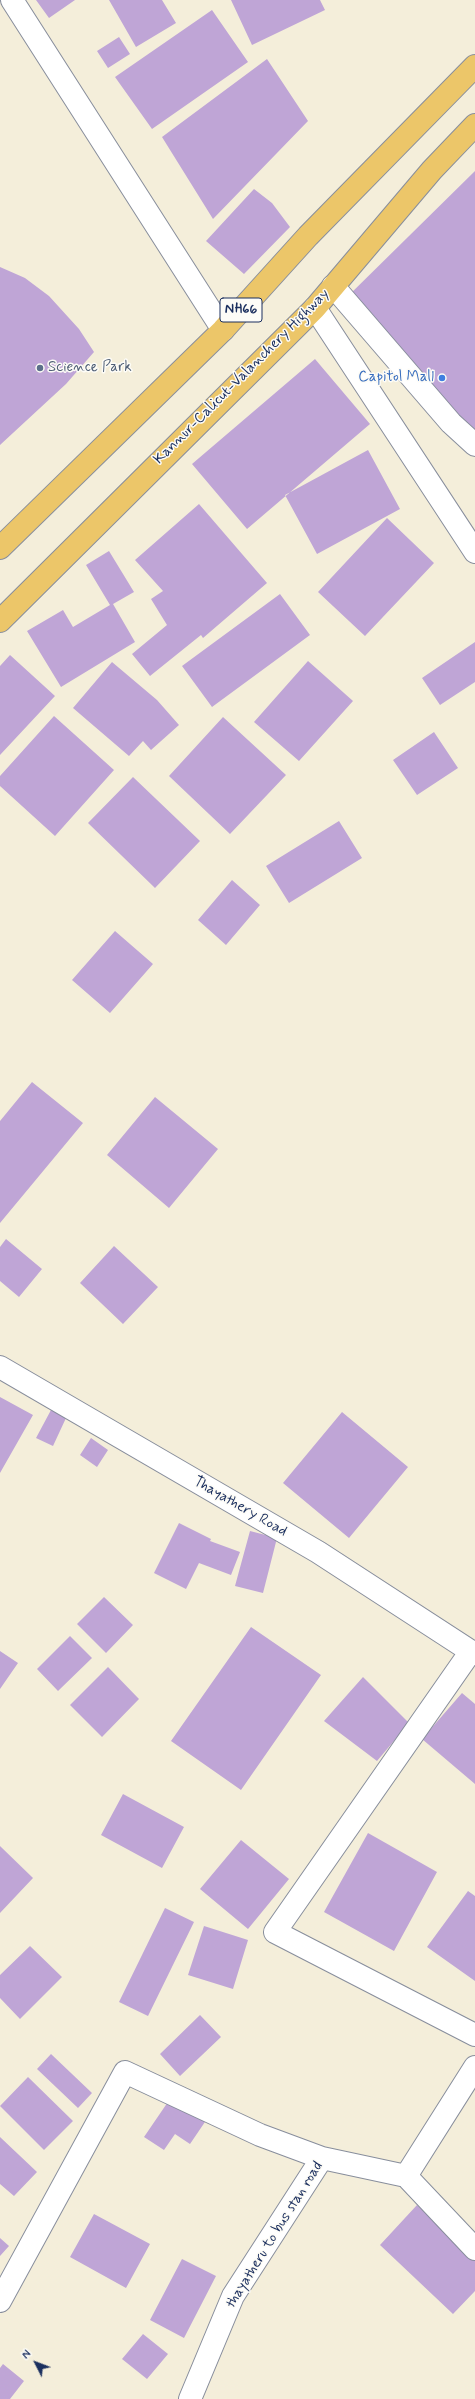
<!DOCTYPE html>
<style>
body{margin:0}
#map{position:relative;width:475px;height:2399px;overflow:hidden;background:#f4eeda;font-family:Mynerve,sans-serif}
canvas{display:block}
.north{position:absolute;left:16px;top:2343px;width:40px;height:40px;-webkit-text-stroke:3px #fdfcf7;paint-order:stroke;rotate:312deg;font-size:11px;font-weight:700;line-height:16px;text-align:center;color:#1b2f5e}
.north::after{content:'';display:block;margin:auto;width:14px;height:18px;background:#1b2f5e;clip-path:polygon(50% 0,100% 100%,50% 72%,0 100%)}
</style>
<div id="map">
<canvas width="475" height="2399"></canvas>
<div class="north">N</div>
</div>
<script>
const ctx = document.querySelector('canvas').getContext('2d');
ctx.lineJoin = 'round';
function fill(path, color) { ctx.fillStyle = color; ctx.fill(path, 'evenodd'); }
const toPath = rows => new Path2D(rows.map(r => 'M' + r).join(''));
function strokePath(path, color, width, dash) { ctx.strokeStyle = color; ctx.lineWidth = width; ctx.lineCap = dash ? 'butt' : 'round'; ctx.setLineDash(dash || []); ctx.stroke(path); }
function label(font, color, halo, rows, align = 'center') {
  ctx.font = font + ' Mynerve,sans-serif'; ctx.lineWidth = 3; ctx.setLineDash([]); ctx.textBaseline = 'middle'; ctx.strokeStyle = halo; ctx.fillStyle = color; for (const [text, x, y, turn = 0] of rows) {
    ctx.save(); ctx.translate(x, y); ctx.rotate((+turn || 0) * Math.PI / 180); ctx.textAlign = isNaN(turn) ? turn : align; if (halo) ctx.strokeText(text, 0, 0); ctx.fillText(text, 0, 0); ctx.restore();
  }
}
fill(toPath([
 [36,0,75,0,49,18],
 [109,0,162,0,176,23,136,47],
 [231,0,320,0,325,10,252,45],
 [212,10,248,62,152,129,115,77],
 [119,37,130,54,108,68,97,51],
 [267,59,308,121,213,219,162,137],
 [475,171,475,454,343,301],
 [254,189,272,203,290,227,244,274,206,241],
 [0,267,25,278,49,296,79,329,94,352,66,384,0,445],
 [315,359,370,424,247,529,192,464],
 [368,450,400,509,317,554,285,495],
 [199,504,267,583,203,638,201,635,150,676,132,654,167,625,151,599,163,591,135,560],
 [387,518,434,563,365,636,318,592],
 [109,551,134,592,113,604,135,642,61,687,27,631,63,610,73,627,110,605,86,565],
 [280,594,310,635,212,707,182,666],
 [475,642,475,682,440,705,422,678],
 [10,655,55,696,0,755,0,666],
 [308,661,353,701,299,761,254,722],
 [112,662,157,700,179,725,151,750,143,741,129,756,73,708],
 [54,716,114,770,55,836,0,786,0,776],
 [223,717,286,775,230,834,169,776],
 [434,732,458,768,417,795,393,760],
 [133,777,200,841,155,888,88,823],
 [339,821,362,858,289,903,266,866],
 [232,880,260,905,226,945,198,920],
 [115,931,153,964,110,1013,72,980],
 [32,1082,83,1123,0,1223,0,1121],
 [155,1097,218,1149,169,1208,107,1155],
 [6,1239,42,1269,19,1297,0,1281,0,1247],
 [114,1246,158,1287,123,1324,80,1283],
 [0,1397,33,1415,0,1473],
 [51,1410,66,1418,53,1446,36,1438],
 [342,1412,408,1467,349,1538,283,1483],
 [91,1438,108,1450,97,1467,80,1455],
 [179,1523,211,1539,210,1541,240,1552,231,1575,199,1563,186,1589,154,1573],
 [250,1531,277,1538,263,1593,235,1586],
 [104,1597,133,1625,106,1653,77,1624],
 [251,1627,321,1675,241,1790,171,1741],
 [70,1636,92,1658,58,1691,37,1669],
 [0,1651,18,1663,0,1689],
 [108,1667,139,1699,102,1737,70,1705],
 [363,1677,409,1723,377,1761,324,1721],
 [462,1693,475,1704,475,1784,422,1739],
 [123,1794,184,1827,162,1868,101,1835],
 [368,1833,437,1872,394,1951,324,1912],
 [241,1840,289,1879,248,1929,200,1889],
 [0,1846,33,1878,0,1913],
 [468,1891,475,1896,475,1981,427,1947],
 [165,1908,194,1922,148,2016,119,2002],
 [204,1926,248,1940,233,1989,188,1975],
 [30,1946,62,1977,20,2019,0,1998,0,1975],
 [200,2015,221,2037,180,2076,160,2054],
 [51,2054,92,2093,78,2108,37,2069],
 [28,2077,73,2121,44,2150,0,2106],
 [172,2096,207,2119,190,2144,175,2134,164,2150,144,2137],
 [0,2137,37,2172,14,2196,0,2184],
 [417,2205,475,2259,475,2291,453,2314,380,2245],
 [94,2214,150,2244,126,2288,70,2257],
 [0,2238,9,2246,0,2256],
 [182,2259,216,2276,184,2338,150,2320],
 [143,2334,168,2354,147,2379,122,2359],
 [3,2364,24,2381,10,2399,0,2399,0,2368]
]), '#bfa5d6');
const minor = toPath([
 [12,0,223,330],
 [333,286,451,423,475,445],
 [315,308,475,552],
 [0,1367,318,1552,475,1654],
 [471,1651,275,1932,475,2035],
 [406,2176,475,2249],
 [0,2301,125,2072,260,2135,322,2158],
 [190,2399,233,2296,322,2158,406,2176,475,2067]
]);
const highway = toPath([
 [0,548,223,330,308,236,475,66],
 [0,621,315,308,432,170,475,125]
]);
strokePath(minor, '#888e9c', 24);
strokePath(highway, '#888e9c', 24);
strokePath(minor, '#fff', 22);
strokePath(highway, '#ecc669', 22);
for (const [x, y, r, color] of [
 [40,368,4,"#5c6f8a"],
 [442,378,4,"#3f7fe0"]
]) { const dot = new Path2D(); dot.arc(x, y, r, 0, 2 * Math.PI); ctx.fillStyle = color; ctx.fill(dot); strokePath(dot, '#fdfcf7', 1.5); }
for (const [x, y, w] of [
 [241,310,42]
]) { const box = new Path2D(); box.roundRect(x - w / 2, y - 12, w, 24, 3); ctx.fillStyle = '#fdfcf7'; ctx.fill(box); strokePath(box, '#1b2f5e', 1); }
label('bold 14px', '#1b2f5e', null, [
 ["NH66",241,310]
]);
label('15px', '#4e5e75', '#fdfcf7', [
 ["Science Park",48,368]
], 'left');
label('15px', '#1b2f5e', '#fdfcf7', [
 ["Kannur-Calicut-Valanchery Highway",242,377,-45],
 ["Thayathery Road",240,1507,30],
 ["thayatheru to bus stan road",275,2235,-58]
]);
label('15px', '#366cbe', '#fdfcf7', [
 ["Capitol Mall",434,378]
], 'right');
</script>
